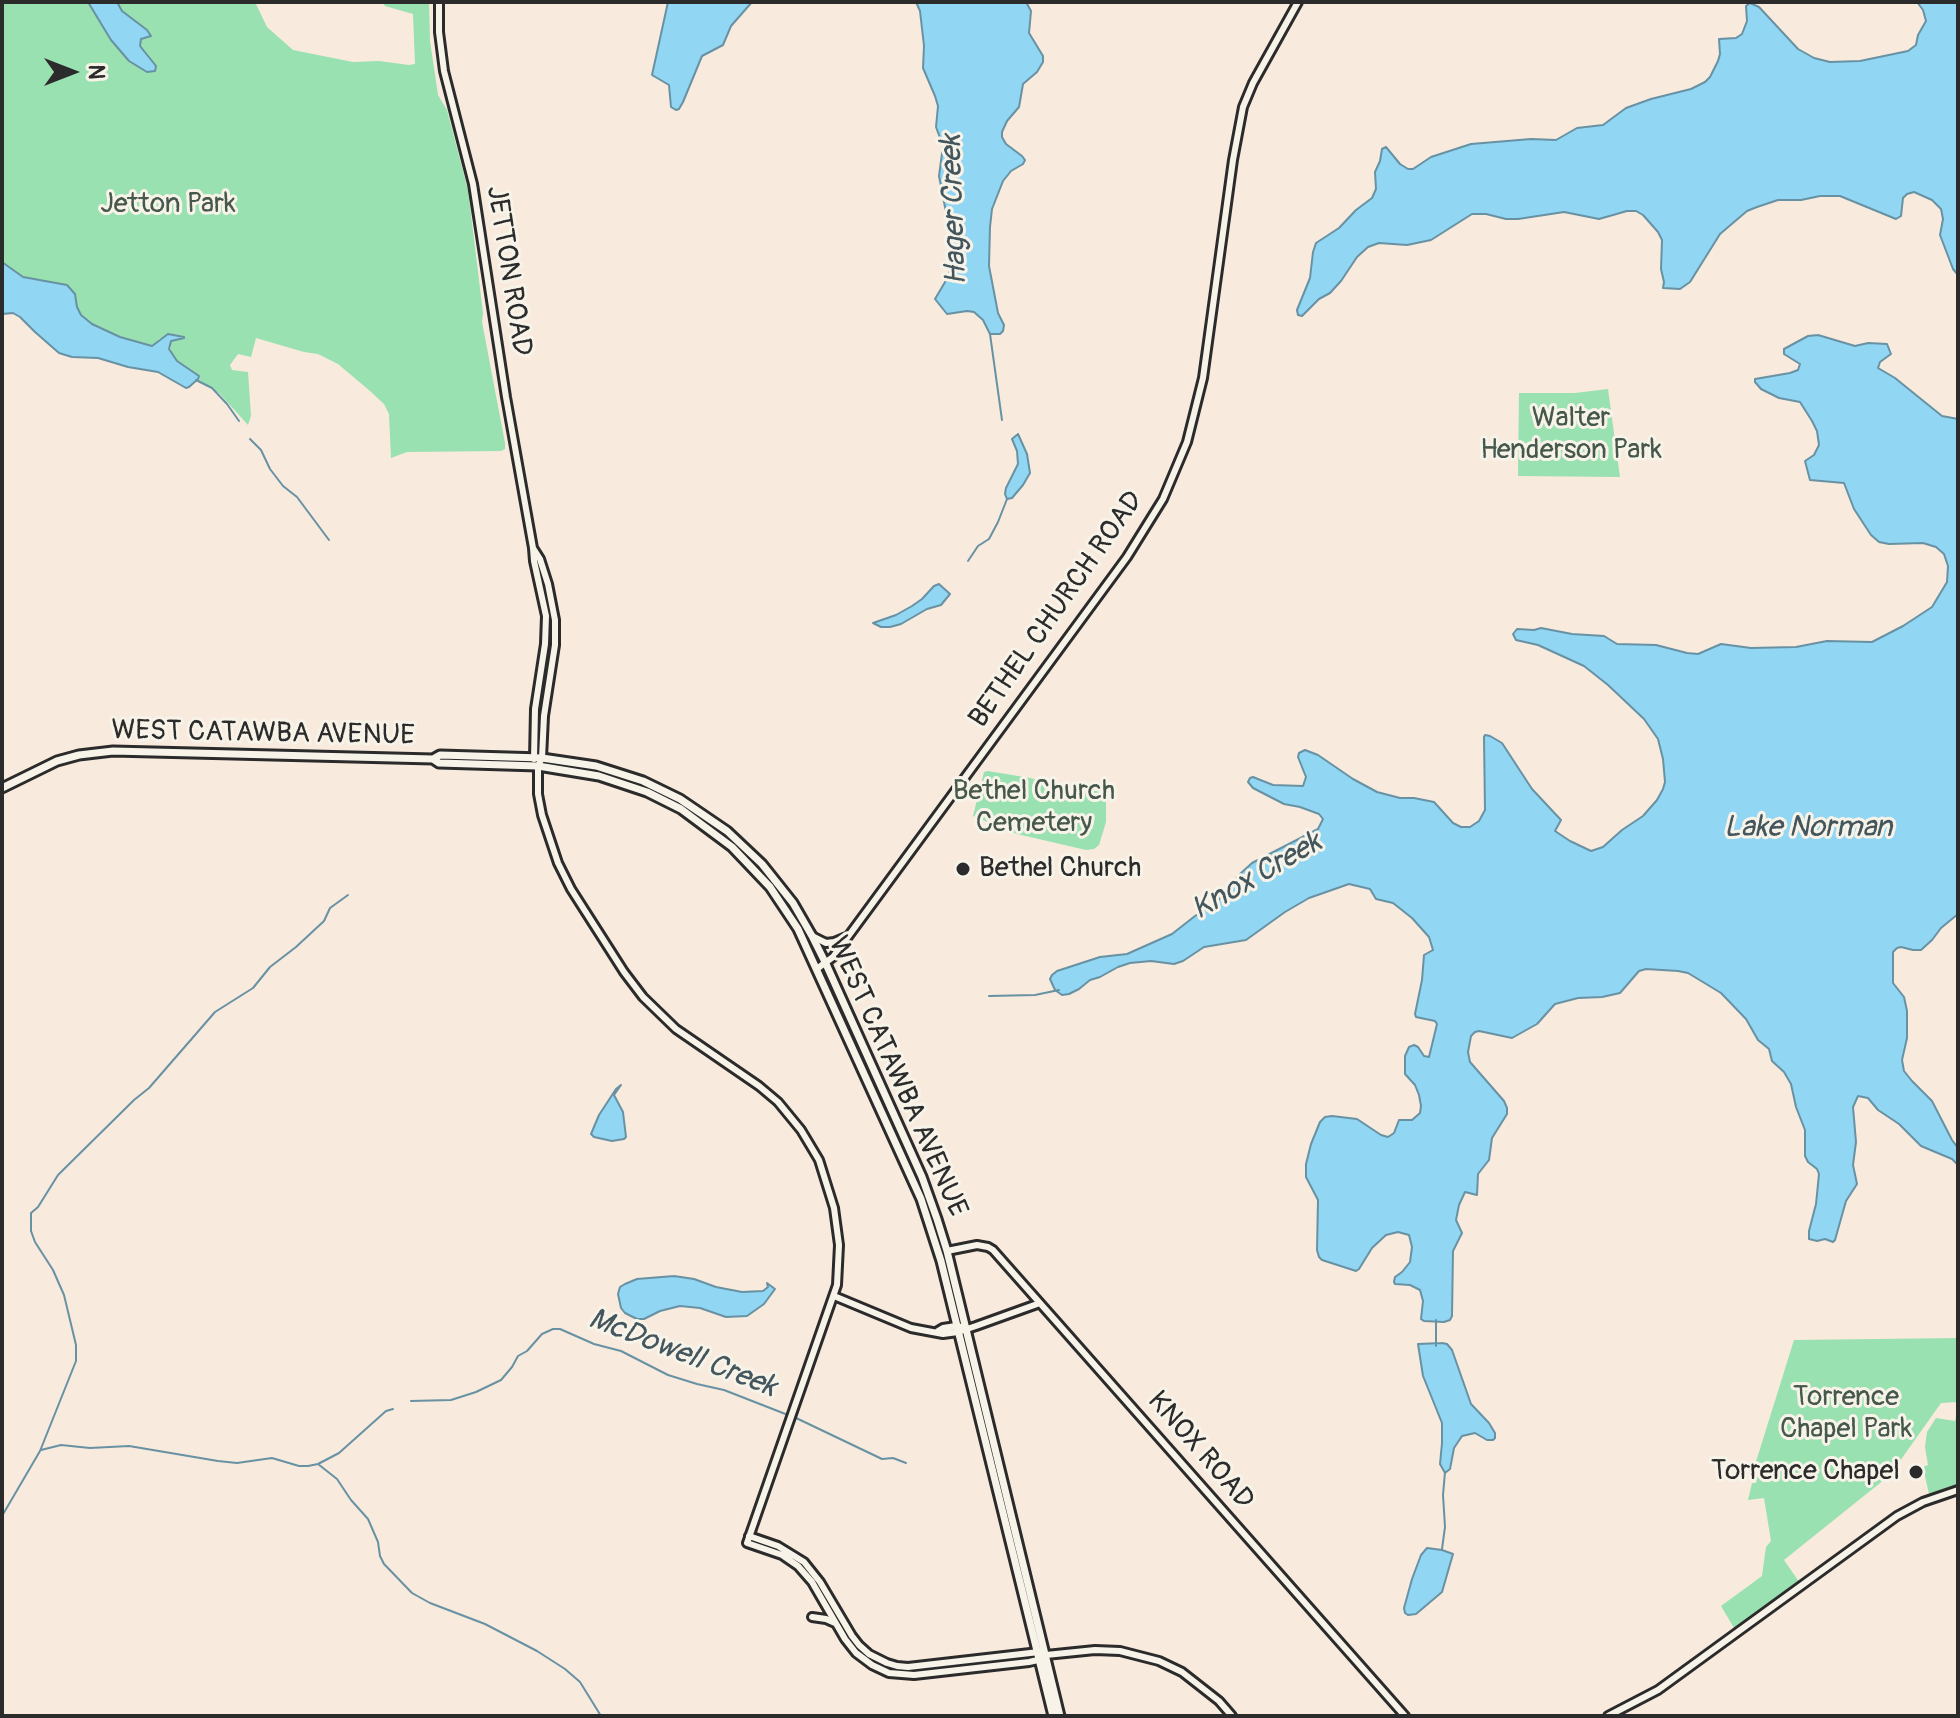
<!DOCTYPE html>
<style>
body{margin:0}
#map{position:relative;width:1960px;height:1718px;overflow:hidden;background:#f8eadd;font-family:Pangolin,sans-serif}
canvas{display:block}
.frame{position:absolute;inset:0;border:4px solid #2b2b2b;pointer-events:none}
.north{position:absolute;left:32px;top:32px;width:80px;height:80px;-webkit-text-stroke:6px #f7f3e8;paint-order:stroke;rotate:90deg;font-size:22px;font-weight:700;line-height:32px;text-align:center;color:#2b2b2b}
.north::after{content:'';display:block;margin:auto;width:28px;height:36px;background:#2b2b2b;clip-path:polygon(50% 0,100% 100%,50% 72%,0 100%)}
</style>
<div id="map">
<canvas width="1960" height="1718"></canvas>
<div class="frame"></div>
<div class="north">N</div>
</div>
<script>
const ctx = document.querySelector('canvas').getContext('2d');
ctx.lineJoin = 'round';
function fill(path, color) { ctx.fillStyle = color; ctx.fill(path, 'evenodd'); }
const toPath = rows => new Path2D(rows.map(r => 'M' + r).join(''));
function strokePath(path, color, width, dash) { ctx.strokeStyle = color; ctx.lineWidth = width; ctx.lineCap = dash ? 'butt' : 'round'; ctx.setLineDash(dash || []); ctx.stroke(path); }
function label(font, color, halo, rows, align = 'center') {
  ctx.font = font + ' Pangolin,sans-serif'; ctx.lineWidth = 6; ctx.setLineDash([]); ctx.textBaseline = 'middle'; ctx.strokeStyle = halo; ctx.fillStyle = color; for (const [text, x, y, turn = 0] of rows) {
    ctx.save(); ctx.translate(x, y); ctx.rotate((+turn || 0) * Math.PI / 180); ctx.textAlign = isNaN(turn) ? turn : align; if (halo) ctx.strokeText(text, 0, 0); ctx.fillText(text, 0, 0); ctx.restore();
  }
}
fill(toPath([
 [2,2,88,2,111,40,151,59,140,46,142,39,148,38,133,20,122,11,117,2,255,2,267,27,293,50,353,62,379,61,409,65,415,64,413,14,385,6,382,2,429,2,430,41,438,95,447,110,468,190,483,313,482,322,505,443,505,449,501,451,407,452,391,458,389,414,384,404,370,391,338,364,318,354,304,352,256,338,251,357,238,354,230,365,232,370,248,372,251,416,248,425,219,393,199,381,199,376,177,361,171,352,170,343,171,341,183,338,160,338,156,344,146,346,120,337,92,324,81,315,77,307,75,294,48,282,23,277,2,262],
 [1608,389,1620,477,1518,476,1519,393,1575,393],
 [988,771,1030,778,1077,789,1106,792,1106,822,1099,845,1094,849,1086,850,1017,834,973,816,984,772],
 [1958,1338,1958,1402,1941,1403,1890,1475,1784,1560,1802,1586,1737,1633,1721,1606,1762,1576,1766,1547,1771,1541,1764,1498,1748,1500,1752,1483,1756,1483,1759,1470,1754,1468,1794,1340],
 [1958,1409,1958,1485,1929,1494,1923,1467,1928,1465,1925,1447,1927,1432,1936,1418,1955,1421]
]), '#99e1b0');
const water = toPath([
 [88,2,117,2,122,11,147,30,151,36,141,39,140,46,156,66,155,71,147,72,129,61,111,40,88,2],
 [668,2,752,2,731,26,723,45,702,56,683,102,679,109,676,110,671,107,669,85,652,75,668,2],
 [916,2,1026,2,1031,11,1029,33,1043,56,1043,62,1037,72,1023,84,1019,107,1007,121,1002,132,1002,137,1006,144,1022,156,1025,160,1023,164,1011,171,1003,181,992,209,990,227,989,266,998,313,1004,325,1003,331,1000,334,990,334,983,320,974,312,967,311,947,314,935,299,948,277,951,267,951,238,939,176,943,146,936,127,938,106,935,96,923,68,924,46,920,11,916,2],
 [1917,2,1958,2,1958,275,1953,269,1940,235,1943,219,1941,209,1932,200,1914,192,1907,194,1903,198,1901,216,1896,219,1840,196,1820,196,1801,200,1778,200,1757,207,1747,211,1720,234,1690,282,1680,289,1663,288,1664,282,1661,269,1662,240,1658,232,1643,215,1636,211,1627,211,1599,219,1564,212,1518,219,1506,219,1486,214,1472,214,1431,240,1407,245,1379,243,1368,247,1357,257,1341,281,1330,293,1319,299,1302,316,1298,315,1297,310,1310,278,1313,252,1316,243,1339,228,1356,210,1372,198,1376,189,1375,172,1380,161,1382,149,1386,147,1400,164,1408,169,1413,169,1431,157,1471,144,1531,139,1556,140,1577,128,1603,125,1626,108,1651,99,1691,89,1705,82,1710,77,1718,61,1720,54,1719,39,1736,38,1742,34,1747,21,1746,6,1750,3,1759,7,1798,49,1814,58,1830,62,1860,61,1908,51,1916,45,1918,35,1926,21,1923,10,1917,2],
 [2,262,23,277,67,285,75,294,77,307,81,315,92,324,120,337,152,346,168,334,184,337,184,338,171,341,169,349,177,361,199,376,198,379,189,387,186,388,158,372,128,367,98,358,72,357,59,353,35,332,20,317,13,313,2,314,2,262],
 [1818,335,1855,346,1868,343,1887,344,1891,354,1880,362,1878,368,1895,378,1942,416,1958,419,1958,914,1941,928,1932,940,1921,950,1913,950,1901,947,1897,948,1893,952,1893,983,1904,997,1907,1011,1907,1038,1902,1060,1904,1071,1912,1081,1932,1101,1952,1140,1958,1148,1958,1165,1952,1159,1921,1146,1899,1124,1878,1110,1868,1098,1858,1096,1853,1107,1856,1142,1853,1165,1857,1184,1846,1201,1835,1240,1833,1242,1825,1239,1817,1241,1809,1239,1809,1231,1816,1204,1819,1174,1817,1169,1808,1162,1805,1156,1805,1130,1796,1107,1791,1084,1784,1072,1772,1061,1769,1049,1758,1040,1746,1019,1721,993,1688,973,1678,971,1646,969,1639,971,1620,993,1602,997,1578,998,1555,1004,1537,1024,1512,1038,1479,1031,1475,1032,1471,1036,1468,1052,1470,1062,1504,1101,1507,1108,1507,1114,1492,1138,1489,1160,1478,1174,1477,1195,1465,1192,1459,1205,1456,1220,1462,1233,1453,1251,1452,1316,1450,1320,1444,1322,1424,1321,1421,1319,1423,1301,1420,1290,1410,1285,1395,1284,1394,1282,1395,1277,1402,1272,1410,1262,1412,1247,1409,1235,1398,1232,1386,1235,1372,1248,1359,1269,1356,1271,1322,1260,1319,1257,1317,1250,1318,1200,1306,1177,1306,1164,1311,1144,1320,1122,1325,1117,1332,1116,1357,1119,1381,1135,1388,1137,1394,1133,1399,1120,1412,1120,1420,1113,1421,1106,1419,1095,1415,1085,1405,1074,1405,1056,1409,1047,1414,1045,1418,1047,1424,1056,1429,1057,1437,1024,1435,1021,1416,1017,1415,1014,1422,980,1424,955,1433,950,1429,937,1412,918,1393,903,1376,899,1370,889,1349,884,1309,898,1285,912,1246,940,1204,947,1183,961,1174,964,1151,961,1130,963,1118,967,1100,977,1090,980,1079,989,1069,994,1062,995,1055,990,1050,979,1052,975,1057,971,1100,957,1127,954,1172,934,1195,916,1216,903,1240,874,1252,863,1318,829,1323,819,1319,814,1300,807,1284,804,1253,788,1248,782,1250,778,1253,777,1273,785,1303,786,1306,777,1298,757,1299,753,1305,750,1318,755,1353,779,1377,792,1400,798,1414,798,1434,802,1453,823,1461,827,1470,827,1479,821,1485,810,1484,737,1485,735,1490,736,1502,743,1532,789,1561,820,1555,831,1570,841,1591,851,1603,847,1622,830,1643,816,1657,800,1663,789,1665,782,1663,759,1658,739,1644,719,1608,685,1584,666,1538,645,1516,640,1513,634,1517,629,1534,630,1541,628,1572,634,1604,636,1617,644,1656,645,1687,653,1698,654,1721,644,1751,648,1796,647,1827,641,1872,642,1903,626,1932,607,1947,582,1948,566,1944,554,1936,547,1923,543,1889,544,1879,542,1871,535,1854,509,1844,483,1810,480,1805,461,1814,455,1819,445,1817,431,1812,421,1800,402,1779,398,1761,389,1755,382,1755,379,1790,373,1798,370,1800,364,1784,354,1784,349,1808,336,1818,335],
 [1018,434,1027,454,1030,473,1023,485,1012,498,1007,499,1005,494,1006,488,1018,464,1017,451,1012,439,1018,434],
 [939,584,950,594,941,605,927,609,901,624,890,627,881,627,873,623,896,615,912,606,922,599,934,586,939,584],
 [621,1085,614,1095,623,1112,626,1137,624,1139,612,1141,594,1137,591,1134,599,1115,616,1089,621,1085],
 [674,1276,694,1279,716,1287,742,1292,763,1291,768,1287,767,1283,775,1289,764,1304,747,1316,726,1317,700,1308,680,1306,660,1311,644,1319,637,1319,625,1313,621,1308,618,1294,620,1287,625,1284,637,1279,674,1276],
 [1442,1343,1447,1344,1452,1350,1471,1404,1489,1423,1495,1433,1495,1438,1493,1440,1487,1440,1475,1433,1462,1436,1454,1448,1450,1469,1445,1473,1440,1464,1442,1443,1442,1423,1423,1376,1418,1344,1442,1343],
 [1427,1548,1442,1550,1453,1554,1442,1592,1416,1614,1408,1615,1405,1613,1404,1608,1412,1579,1421,1555,1427,1548]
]);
fill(water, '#91d6f3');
strokePath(water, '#6892a3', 2);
strokePath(toPath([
 [990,334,1002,420],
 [196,380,212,388,227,404,239,421],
 [250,439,261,450,270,469,283,486,297,497,329,540],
 [968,561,978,546,989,539,998,522,1007,499],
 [989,996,1035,995,1059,990],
 [1436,1320,1436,1346],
 [411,1401,451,1400,476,1392,501,1380,512,1367,518,1356,527,1351,542,1334,553,1329,560,1329,594,1344,621,1351,668,1375,697,1384,724,1390,788,1415],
 [794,1417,882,1459,893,1458,906,1463],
 [41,1450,61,1445,90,1448,129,1446,218,1461,237,1463,272,1458,299,1466,308,1466,318,1464,339,1453,386,1411,393,1409],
 [318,1464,337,1479,351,1500,368,1519,378,1542,380,1556,384,1564,412,1593,430,1603,485,1624,537,1651,565,1669,580,1682,601,1716],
 [2,1516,40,1451,76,1361,76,1345,64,1295,53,1270,35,1242,31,1231,31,1213,38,1207,58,1175,134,1100,149,1088,215,1012,253,988,270,967,296,947,324,921,330,908,348,895],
 [1442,1549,1445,1527,1443,1495,1445,1472]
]), '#6892a3', 2);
const tertiary = toPath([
 [439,2,439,32,444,71,473,184,506,397,533,548,534,561,546,616,545,644,535,709,534,759],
 [533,548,540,559,548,584,555,620,555,645,544,716,542,758,538,766,538,794,542,815,558,863,571,889,624,972,643,997,676,1029,759,1086,778,1102,801,1130,819,1160,834,1208,839,1245,837,1285,747,1543,782,1555,798,1566,812,1582,845,1639,856,1653,872,1665,889,1673,914,1675,1029,1662,1038,1660,1046,1655,1095,1650,1120,1651,1159,1661,1182,1672,1219,1701,1232,1716],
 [812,936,826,943,834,942,846,937],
 [818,968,833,957,1127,557,1163,499,1187,442,1203,378,1233,160,1243,107,1253,83,1298,2],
 [947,1251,977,1245,988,1247,993,1250,1405,1716],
 [834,1296,911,1328,943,1334,958,1332,976,1326,1040,1303],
 [938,1331,943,1328,956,1326,961,1327],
 [749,1536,778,1546,804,1562,820,1582,852,1636,859,1645,869,1654,887,1663,897,1666,908,1667,1039,1652],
 [812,1617,826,1619,835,1623],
 [1608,1716,1658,1690,1897,1516,1923,1502,1958,1490]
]);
const secondary = toPath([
 [433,759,440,755,542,758,596,766,643,781,680,799,727,831,762,864,793,903,812,936,826,964,922,1177,937,1219,947,1251,1060,1716],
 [2,788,57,761,79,755,113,751,433,759,439,763,538,766,599,776,647,792,681,809,732,847,770,887,798,929,921,1199,941,1261,1053,1716]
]);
strokePath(tertiary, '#2b2b2b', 12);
strokePath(secondary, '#2b2b2b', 13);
strokePath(tertiary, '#f7f3e8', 6);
strokePath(secondary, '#f7f3e8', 7);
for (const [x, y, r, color] of [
 [963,869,8,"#2b2b2b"],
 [1916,1472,8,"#2b2b2b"]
]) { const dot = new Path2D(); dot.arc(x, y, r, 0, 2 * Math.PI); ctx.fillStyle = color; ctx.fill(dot); strokePath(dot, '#f7f3e8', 3); }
label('28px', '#46584c', '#f7f3e8', [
 ["Jetton Park",168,205],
 ["Walter",1571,419],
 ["Henderson Park",1571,451],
 ["Bethel Church",1034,792],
 ["Cemetery",1034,824],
 ["Torrence",1846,1398],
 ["Chapel Park",1846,1430]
]);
label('28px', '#2b2b2b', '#f7f3e8', [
 ["JETTON ROAD",508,271,81],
 ["BETHEL CHURCH ROAD",1057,610,-55],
 ["WEST CATAWBA AVENUE",263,734,1],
 ["WEST CATAWBA AVENUE",897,1077,66],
 ["KNOX ROAD",1200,1451,49]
]);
label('28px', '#2b2b2b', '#f7f3e8', [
 ["Bethel Church",979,869],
 ["Torrence Chapel",1900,1472,"right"]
], 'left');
label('italic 30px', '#44565d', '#f7f3e8', [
 ["Hager Creek",955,210,-92],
 ["Lake Norman",1808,828],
 ["Knox Creek",1257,877,-30],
 ["McDowell Creek",682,1354,21]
]);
</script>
